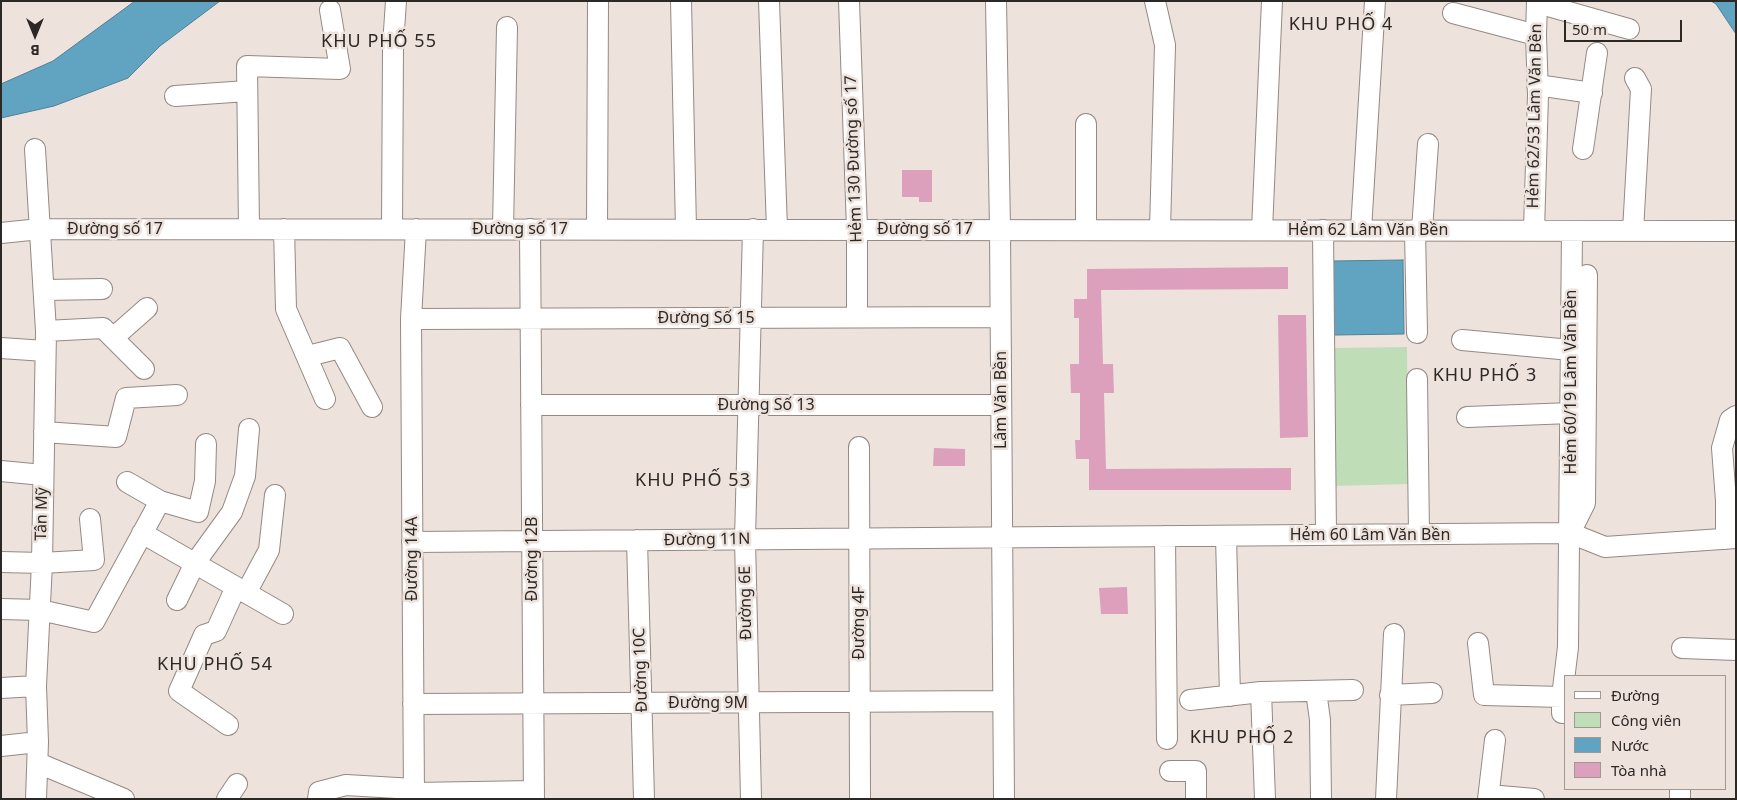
<!DOCTYPE html>
<meta charset="utf-8">
<style>
body{margin:0}
#map{position:relative;width:1737px;height:800px;overflow:hidden;background:#eee2dc;font-family:"Noto Sans",sans-serif}
canvas{display:block}
.frame{position:absolute;inset:0;border:2px solid #2c2825;pointer-events:none}
.legend{position:absolute;left:1564px;top:675px;width:162px;height:115px;box-sizing:border-box;background:#eee2dc;border:1px solid #a09893;margin:0;padding:6px 9px;list-style:none;font-size:15px;color:#2c2825}
.legend li{display:flex;align-items:center;gap:10px;height:25px}
.legend b{width:25px;border:1px solid #a09893}
.north{position:absolute;left:10px;top:10px;width:50px;height:50px;-webkit-text-stroke:4px #eee2dc;paint-order:stroke;rotate:180deg;font-size:14px;font-weight:700;line-height:20px;text-align:center;color:#2c2825}
.north::after{content:'';display:block;margin:auto;width:18px;height:22px;background:#2c2825;clip-path:polygon(50% 0,100% 100%,50% 72%,0 100%)}
.scale{position:absolute;left:1564px;top:20px;width:118px;height:22px;box-sizing:border-box;border:2px solid #2c2825;border-top:0;padding-left:6px;font-size:15px;line-height:18px;white-space:nowrap;color:#2c2825;-webkit-text-stroke:4px #eee2dc;paint-order:stroke}
</style>
<div id="map">
<canvas width="1737" height="800"></canvas>
<div class="frame"></div>
<ul class="legend">
<li><b style="height:6px;background:#fff"></b>Đường</li>
<li><b style="height:14px;background:#bfdeb8"></b>Công viên</li>
<li><b style="height:14px;background:#61a4c2"></b>Nước</li>
<li><b style="height:14px;background:#dca0bd"></b>Tòa nhà</li>
</ul>
<div class="north">B</div>
<div class="scale">50 m</div>
</div>
<script>
const ctx = document.querySelector('canvas').getContext('2d');
ctx.lineJoin = 'round';
function fill(path, color) { ctx.fillStyle = color; ctx.fill(path, 'evenodd'); }
const toPath = rows => new Path2D(rows.map(r => 'M' + r).join(''));
function strokePath(path, color, width, dash) { ctx.strokeStyle = color; ctx.lineWidth = width; ctx.lineCap = dash ? 'butt' : 'round'; ctx.setLineDash(dash || []); ctx.stroke(path); }
function label(font, color, halo, rows, align = 'center') {
  ctx.font = font + ' "Noto Sans",sans-serif'; ctx.lineWidth = 5; ctx.setLineDash([]); ctx.textBaseline = 'middle'; ctx.strokeStyle = halo; ctx.fillStyle = color; for (const [text, x, y, turn = 0] of rows) {
    ctx.save(); ctx.translate(x, y); ctx.rotate((+turn || 0) * Math.PI / 180); ctx.textAlign = isNaN(turn) ? turn : align; if (halo) ctx.strokeText(text, 0, 0); ctx.fillText(text, 0, 0); ctx.restore();
  }
}
fill(toPath([
 [1407,347,1408,484,1335,486,1333,348]
]), '#bfdeb8');
const water = toPath([
 [135,1,220,1,160,46,128,78,54,106,1,118,1,84,53,61,135,1],
 [1711,1,1736,1,1736,34,1716,4,1711,1],
 [1403,260,1404,334,1334,335,1333,261,1403,260]
]);
fill(water, '#61a4c2');
strokePath(water, '#517f93', 1);
fill(toPath([
 [902,170,932,170,932,202,919,202,919,197,902,197],
 [1288,267,1288,289,1101,290,1103,364,1113,364,1114,393,1104,393,1106,469,1291,468,1291,490,1089,490,1089,459,1076,459,1075,440,1080,440,1080,393,1071,393,1070,364,1079,364,1079,318,1074,318,1074,299,1087,299,1087,269],
 [1278,315,1306,315,1308,437,1280,438],
 [934,448,965,449,965,466,933,466],
 [1127,587,1128,614,1101,614,1099,588]
]), '#dca0bd');
const minor = toPath([
 [681,1,686,229],
 [769,1,777,229],
 [849,1,857,229,857,317],
 [996,1,1000,229,1004,799],
 [1155,1,1165,45,1160,230],
 [1537,3,1629,29],
 [1453,13,1536,35],
 [1537,85,1592,93],
 [175,96,247,91],
 [1086,124,1086,230],
 [35,149,46,331,42,563,36,686,38,742,36,799],
 [1583,149,1597,53],
 [249,229,247,66,340,69,330,10],
 [284,229,286,309,325,399],
 [392,229,393,46,396,1],
 [503,229,507,27],
 [530,229,534,799],
 [597,229,598,1],
 [1262,230,1272,1],
 [1323,230,1326,535],
 [1361,230,1375,1],
 [1415,230,1417,333],
 [1422,230,1428,144],
 [1534,231,1538,95,1536,35,1537,1],
 [1633,231,1641,89,1635,78],
 [1,233,40,229,1736,231],
 [45,290,102,289],
 [411,319,1000,317],
 [46,331,103,328,144,369],
 [113,338,147,308],
 [1462,340,1571,350],
 [1,348,45,351],
 [308,356,340,348,372,407],
 [1417,379,1419,534],
 [531,405,1001,405],
 [1467,417,1571,413],
 [44,432,116,437,126,398,177,395],
 [859,447,860,799],
 [1,471,43,475],
 [127,482,160,501,198,512,205,481,206,444],
 [1572,529,1585,503,1587,275],
 [142,533,283,614],
 [1165,536,1167,739],
 [1226,536,1230,696],
 [1726,539,1726,501,1722,448,1730,420,1736,416],
 [637,540,644,799],
 [412,542,1570,533,1605,547,1736,538],
 [1,562,42,563,94,560,90,519],
 [246,593,269,550,275,495],
 [177,600,195,563,232,512,245,476,249,429],
 [1,609,40,610,94,622,160,501],
 [1478,643,1484,695,1562,697],
 [1682,648,1736,650],
 [1,688,36,686],
 [1316,691,1320,720,1321,799],
 [1261,692,1265,799],
 [1390,695,1432,693],
 [1190,700,1261,692,1353,690],
 [413,704,1003,701],
 [1566,713,1562,713,1562,697,1568,647,1572,231],
 [228,725,179,691,204,635,216,631,236,587],
 [1,746,38,742],
 [38,763,124,799],
 [1170,771,1196,771,1196,799],
 [414,793,534,791],
 [1489,795,1534,799],
 [227,799,237,784],
 [318,799,319,792,346,785,414,789],
 [414,799,411,319,416,229],
 [751,799,745,539,753,229],
 [1386,799,1394,634],
 [1488,799,1495,740],
 [1680,799,1680,789]
]);
strokePath(minor, '#948983', 22);
strokePath(minor, '#fff', 20);
label('16px', '#2c2825', '#eee2dc', [
 ["Hẻm 62/53 Lâm Văn Bền",1535,116,-89],
 ["Hẻm 130 Đường số 17",854,159,-92],
 ["Đường số 17",115,229],
 ["Đường số 17",520,229],
 ["Đường số 17",925,229],
 ["Hẻm 62 Lâm Văn Bền",1368,230],
 ["Đường Số 15",706,318],
 ["Hẻm 60/19 Lâm Văn Bền",1571,382,-90],
 ["Lâm Văn Bền",1001,400,-90],
 ["Đường Số 13",766,405],
 ["Tân Mỹ",42,514,-89],
 ["Hẻm 60 Lâm Văn Bền",1370,535],
 ["Đường 11N",707,540,-1],
 ["Đường 14A",412,559,-90],
 ["Đường 12B",532,559,-90],
 ["Đường 6E",746,603,-91],
 ["Đường 4F",859,623,-90],
 ["Đường 10C",641,670,-92],
 ["Đường 9M",708,703]
]);
ctx.letterSpacing = '1px';
label('18px', '#2c2825', '#eee2dc', [
 ["KHU PHỐ 4",1341,25],
 ["KHU PHỐ 55",379,42],
 ["KHU PHỐ 3",1485,376],
 ["KHU PHỐ 53",693,481],
 ["KHU PHỐ 54",215,665],
 ["KHU PHỐ 2",1242,738]
]);
ctx.letterSpacing = '0px';
</script>
